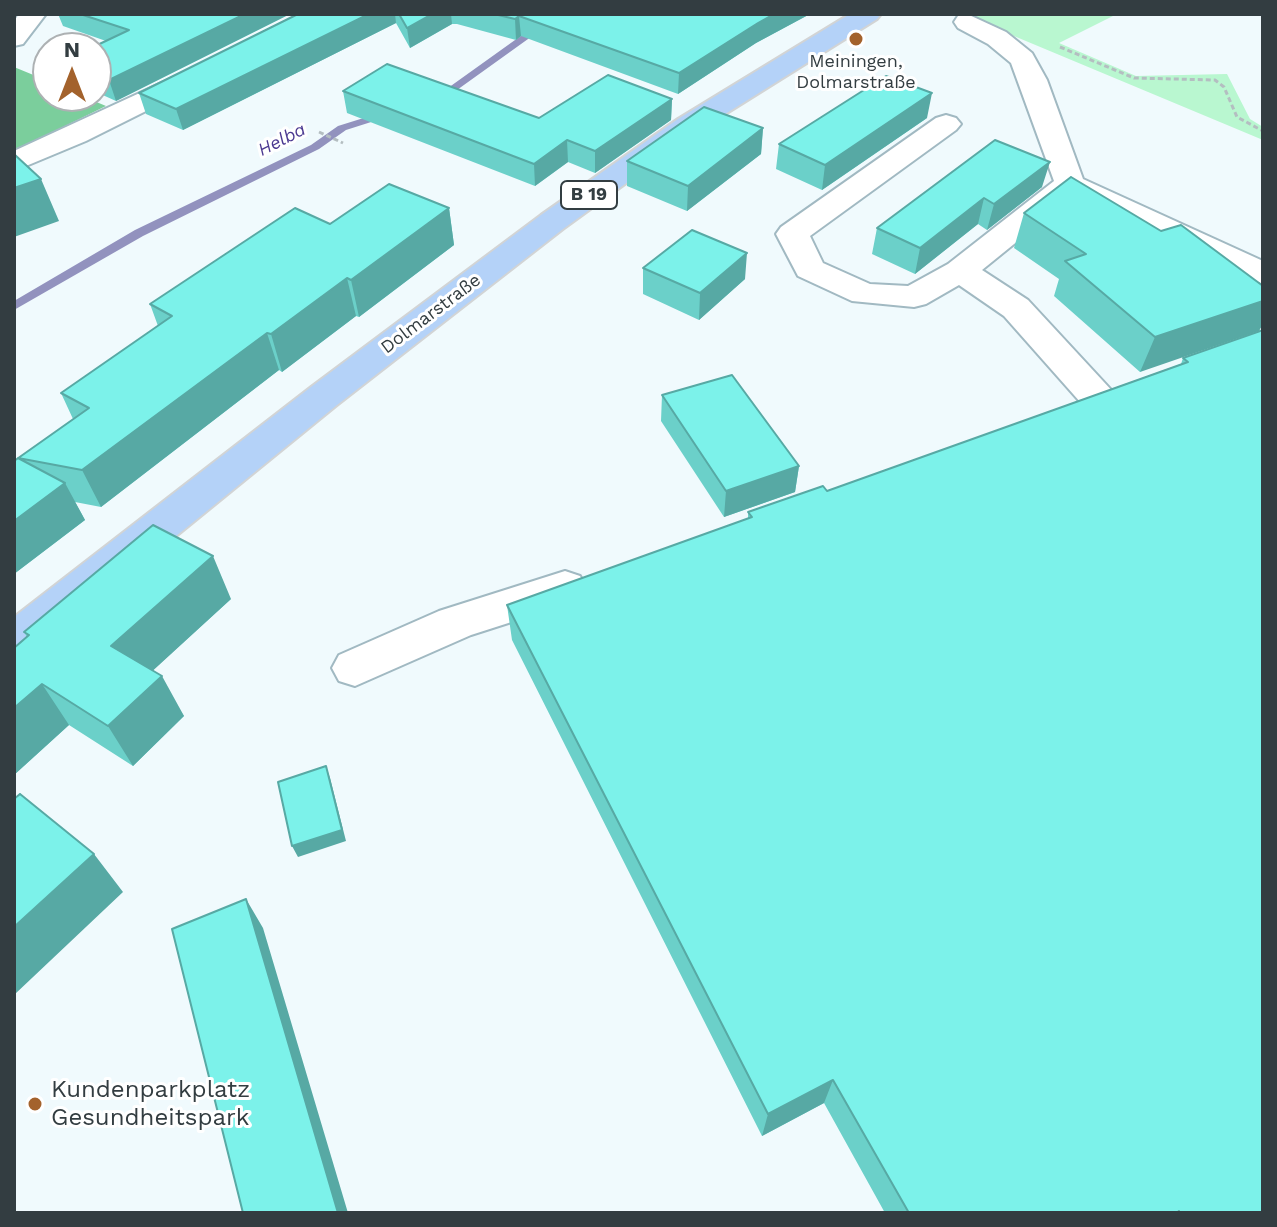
<!DOCTYPE html>
<meta charset="utf-8">
<style>
body{margin:0}
#map{position:relative;width:1277px;height:1227px;overflow:hidden;background:#f0fafd;font-family:"Work Sans",sans-serif}
canvas{display:block}
.frame{position:absolute;inset:0;border:16px solid #333d41;pointer-events:none}
.north{position:absolute;left:32px;top:32px;width:80px;height:80px;box-sizing:border-box;background:#fff;border:2px solid #adb1b3;border-radius:50%;rotate:0deg;font-size:22px;font-weight:700;line-height:32px;text-align:center;color:#333d41}
.north::after{content:'';display:block;margin:auto;width:28px;height:36px;background:#a3622c;clip-path:polygon(50% 0,100% 100%,50% 72%,0 100%)}
</style>
<div id="map">
<canvas width="1277" height="1227"></canvas>
<div class="frame"></div>
<div class="north">N</div>
</div>
<script>
const ctx = document.querySelector('canvas').getContext('2d');
ctx.lineJoin = 'round';
function fill(path, color) { ctx.fillStyle = color; ctx.fill(path, 'evenodd'); }
const toPath = rows => new Path2D(rows.map(r => 'M' + r).join(''));
function strokePath(path, color, width, dash) { ctx.strokeStyle = color; ctx.lineWidth = width; ctx.lineCap = dash ? 'butt' : 'round'; ctx.setLineDash(dash || []); ctx.stroke(path); }
function label(font, color, halo, rows, align = 'center') {
  ctx.font = font + ' "Work Sans",sans-serif'; ctx.lineWidth = 6; ctx.setLineDash([]); ctx.textBaseline = 'middle'; ctx.strokeStyle = halo; ctx.fillStyle = color; for (const [text, x, y, turn = 0] of rows) {
    ctx.save(); ctx.translate(x, y); ctx.rotate((+turn || 0) * Math.PI / 180); ctx.textAlign = isNaN(turn) ? turn : align; if (halo) ctx.strokeText(text, 0, 0); ctx.fillText(text, 0, 0); ctx.restore();
  }
}
fill(toPath([
 [971,14,1117,14,1059,43,1136,76,1227,74,1250,119,1263,127,1263,140,966,16]
]), '#b9f7d0');
fill(toPath([
 [14,67,48,81,48,96,82,96,106,106,16,150]
]), '#7bce9c');
fill(toPath([
 [561,14,573,14,535,34,443,100,434,98,529,30,561,14],
 [386,111,390,112,390,116,346,130,319,149,143,236,14,310,14,301,135,230,311,145,338,126,386,111]
]), '#9292be');
const minor = toPath([
 [19,14,46,14,23,44,14,46,14,21,19,14],
 [967,14,1006,32,1032,53,1047,80,1083,179,1263,261,1263,284,1072,197,982,270,1028,300,1115,394,1121,403,1115,412,1102,415,1089,412,1004,316,959,285,926,304,914,307,852,301,798,276,776,234,781,227,936,118,946,115,956,118,961,124,956,130,810,236,823,263,870,284,908,286,948,264,1054,181,1011,63,988,44,958,28,954,22,958,16,967,14],
 [196,67,206,69,210,75,206,81,86,141,14,171,14,151,196,67],
 [565,571,580,576,587,588,580,600,471,635,355,686,339,681,332,668,339,655,439,611,565,571]
]);
const major = toPath([
 [850,14,881,14,877,19,698,131,563,229,337,405,30,655,14,660,14,617,311,387,541,215,678,119,850,14]
]);
strokePath(minor, '#a1b9c2', 4);
strokePath(major, '#d2d4d5', 4);
strokePath(toPath([
 [1060,47,1134,78,1215,80,1224,87,1237,117,1263,131],
 [319,132,343,143]
]), '#b4bec1', 3, [5, 3]);
fill(minor, '#fff');
fill(major, '#b4d2f8');
fill(toPath([
 [58,14,290,14,116,101,96,92,96,48,106,41,63,26],
 [298,14,810,14,756,43,678,94,521,36,516,40,457,24,452,24,410,48,396,23,183,130,146,114,139,93],
 [343,91,539,118,672,99,671,120,595,173,568,162,535,186,347,113],
 [927,118,822,190,776,169,779,144],
 [763,128,761,154,687,211,627,186,627,161],
 [995,140,1042,187,987,230,978,224,915,274,872,254,877,228],
 [449,208,454,245,359,317,356,316,282,372,279,370,101,507,75,502,85,520,14,574,14,461,73,419,61,393,158,326,150,304,330,224],
 [1024,213,1161,231,1263,286,1140,372,1054,296,1059,279,1014,248],
 [643,268,745,279,699,320,643,294],
 [1263,330,1263,1213,885,1213,824,1103,762,1136,512,640,507,605,748,519,748,512,827,491,1181,364,1183,358],
 [662,395,799,466,795,492,724,517,661,421],
 [231,599,153,670,184,716,133,766,69,725,14,775,14,648,27,637,24,632]
]), '#6bd0c9');
fill(toPath([
 [245,14,290,14,116,101,109,80],
 [369,14,395,14,396,23,183,130,176,109],
 [432,14,451,14,452,24,410,48,407,28],
 [774,14,810,14,756,43,678,94,679,73,758,23],
 [519,16,521,36,516,40,515,19],
 [932,93,927,118,822,190,825,165],
 [672,99,671,120,595,173,595,151],
 [763,128,761,154,687,211,688,186],
 [567,140,568,162,535,186,534,164],
 [1050,162,1042,187,987,230,994,204],
 [41,179,59,221,14,237,14,188],
 [984,198,978,224,915,274,920,248],
 [449,208,454,245,359,317,351,280],
 [747,253,745,279,699,320,700,293],
 [347,278,356,316,282,372,271,334],
 [1263,301,1263,324,1259,331,1140,372,1155,337],
 [267,333,279,370,101,507,82,470],
 [799,466,795,492,724,517,726,491],
 [65,483,85,520,14,574,14,521],
 [213,556,231,599,135,687,111,646],
 [162,676,184,716,133,766,108,726],
 [42,684,69,725,14,775,14,708],
 [326,766,330,778,346,841,298,857,292,846],
 [94,854,123,892,14,995,14,927],
 [246,899,263,928,348,1213,338,1213],
 [833,1080,824,1103,762,1136,768,1114]
]), '#57a9a4');
const building = toPath([
 [80,14,245,14,109,80,96,75,96,48,91,48,129,30,80,14],
 [298,14,369,14,176,109,139,93,298,14],
 [399,14,432,14,407,28,399,14],
 [494,14,774,14,758,23,679,73,519,16,515,19,494,14],
 [387,64,539,118,608,75,672,99,595,151,567,140,534,164,343,91,387,64],
 [886,76,932,93,825,165,779,144,886,76],
 [704,107,763,128,688,186,627,161,704,107],
 [995,140,1050,162,994,204,984,198,920,248,877,228,995,140],
 [14,154,41,179,14,188,14,154],
 [1071,177,1161,231,1181,225,1263,286,1263,301,1155,337,1065,261,1086,254,1024,213,1071,177],
 [389,184,449,208,351,280,347,278,271,334,267,333,82,470,18,458,65,483,14,521,14,461,89,408,61,393,172,316,150,304,295,208,330,224,389,184],
 [692,230,747,253,700,293,643,268,692,230],
 [1263,330,1263,1213,1180,1213,1179,1211,1176,1213,909,1213,833,1080,768,1114,507,605,752,517,748,512,823,486,827,491,1188,362,1183,358,1263,330],
 [732,375,799,466,726,491,662,395,732,375],
 [153,525,213,556,111,646,162,676,108,726,42,684,14,708,14,648,29,635,24,632,153,525],
 [326,766,342,830,292,846,278,782,326,766],
 [20,794,94,854,14,927,14,799,20,794],
 [246,899,338,1213,243,1213,172,929,246,899]
]);
fill(building, '#7cf2ea');
strokePath(building, '#57a9a4', 2);
for (const [x, y, r, color] of [
 [856,39,8,"#a3622c"],
 [35,1104,8,"#a3622c"]
]) { const dot = new Path2D(); dot.arc(x, y, r, 0, 2 * Math.PI); ctx.fillStyle = color; ctx.fill(dot); strokePath(dot, '#fff', 3); }
label('18px', '#333d41', '#fff', [
 ["Meiningen,",856,62],
 ["Dolmarstraße",856,83]
]);
label('italic 18px', '#4b3991', '#fff', [
 ["Helba",282,140,-27]
]);
for (const [x, y, w] of [
 [589,195,56]
]) { const box = new Path2D(); box.roundRect(x - w / 2, y - 14, w, 28, 6); ctx.fillStyle = '#fff'; ctx.fill(box); strokePath(box, '#333d41', 2); }
label('bold 18px', '#333d41', null, [
 ["B 19",589,195]
]);
label('18px', '#333d41', '#fff', [
 ["Dolmarstraße",431,314,-37]
]);
label('24px', '#333d41', '#fff', [
 ["Kundenparkplatz",51,1090],
 ["Gesundheitspark",51,1118]
], 'left');
</script>
